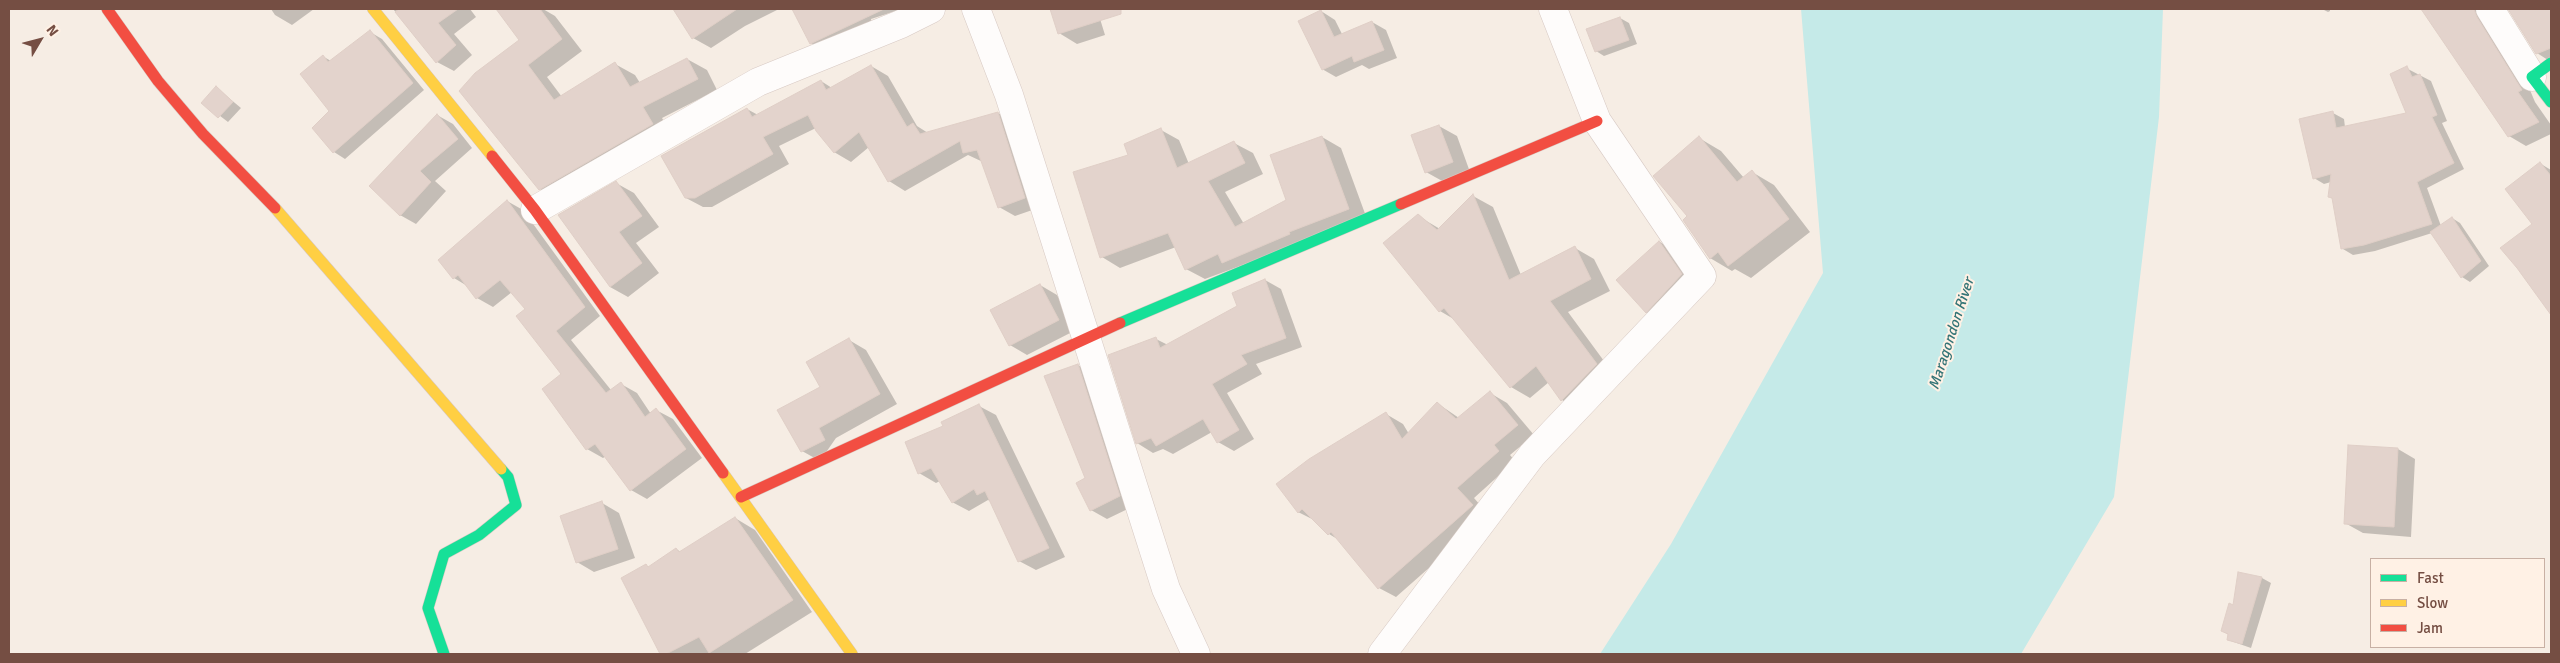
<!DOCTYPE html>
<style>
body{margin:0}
#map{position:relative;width:2560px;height:663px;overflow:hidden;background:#f6ede4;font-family:Signika,sans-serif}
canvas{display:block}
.frame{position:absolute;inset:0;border:10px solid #754e43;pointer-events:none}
.legend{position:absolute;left:2370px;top:558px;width:175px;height:90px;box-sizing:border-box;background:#fff1e5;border:1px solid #c8b0a4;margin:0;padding:6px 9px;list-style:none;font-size:15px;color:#754e43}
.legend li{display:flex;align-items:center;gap:10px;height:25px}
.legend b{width:25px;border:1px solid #c8b0a4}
.north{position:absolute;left:15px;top:15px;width:50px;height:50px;-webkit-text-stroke:4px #fff1e5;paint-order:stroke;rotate:53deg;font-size:14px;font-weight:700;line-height:20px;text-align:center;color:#754e43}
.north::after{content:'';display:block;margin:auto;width:18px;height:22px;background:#754e43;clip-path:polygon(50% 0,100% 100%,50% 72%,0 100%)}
</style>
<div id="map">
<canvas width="2560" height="663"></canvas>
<div class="frame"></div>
<ul class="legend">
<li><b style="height:6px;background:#16e098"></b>Fast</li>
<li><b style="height:6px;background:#ffcf43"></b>Slow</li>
<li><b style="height:6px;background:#f24e42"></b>Jam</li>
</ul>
<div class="north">N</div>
</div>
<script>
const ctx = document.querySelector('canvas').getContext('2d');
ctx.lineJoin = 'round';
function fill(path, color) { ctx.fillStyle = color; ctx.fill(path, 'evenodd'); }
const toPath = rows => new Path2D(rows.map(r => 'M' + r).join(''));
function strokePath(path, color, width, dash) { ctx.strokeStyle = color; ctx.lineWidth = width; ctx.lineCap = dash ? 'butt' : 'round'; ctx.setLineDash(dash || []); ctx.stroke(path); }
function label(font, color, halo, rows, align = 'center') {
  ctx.font = font + ' Signika,sans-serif'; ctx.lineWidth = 4; ctx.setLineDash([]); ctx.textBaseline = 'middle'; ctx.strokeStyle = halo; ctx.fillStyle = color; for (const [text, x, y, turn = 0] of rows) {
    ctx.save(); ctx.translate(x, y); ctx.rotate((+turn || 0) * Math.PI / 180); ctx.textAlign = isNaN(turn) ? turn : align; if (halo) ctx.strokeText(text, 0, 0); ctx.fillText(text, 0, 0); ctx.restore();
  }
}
fill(toPath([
 [1801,9,2163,9,2159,117,2114,497,2021,654,1600,654,1671,544,1823,273]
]), '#c5eae8');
fill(toPath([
 [271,9,314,9,292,25,275,15],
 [393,9,470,9,476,17,454,34,472,55,454,71,437,62],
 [530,9,543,9,555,16,582,51,547,77,562,97,615,64,635,75,640,83,687,59,707,70,717,90,662,118,673,136,560,200,540,189,521,40,509,24],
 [674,9,779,9,745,26,711,48,693,38],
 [793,9,902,9,871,19,873,33,829,54,811,43],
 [1051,9,1097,9,1105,35,1077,44,1059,33],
 [2322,9,2330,9,2330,11,2328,12],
 [2422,9,2496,9,2535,102,2551,125,2551,134,2526,146,2509,136],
 [2510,9,2551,9,2551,62,2537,53],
 [1321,11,1335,20,1342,34,1372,22,1386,30,1397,58,1369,69,1362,65,1336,77,1322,69],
 [1620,18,1629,23,1637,44,1604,56,1596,51],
 [370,32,382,39,424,90,345,159,334,152,324,57,331,61],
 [871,66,888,76,917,126,928,133,998,113,1014,122,1041,207,1015,216,999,207,983,162,968,155,905,191,889,181,869,147,851,162,834,152,816,128,779,146,789,164,712,207,703,207,686,198,747,109,758,115,821,81,832,88],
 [2406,68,2431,81,2447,121,2442,123,2464,169,2427,188,2441,226,2452,218,2460,223,2489,266,2470,282,2462,277,2432,233,2375,251,2353,255,2343,249,2333,199,2329,196,2331,182,2324,184,2314,178,2333,113,2344,119,2345,127,2408,114],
 [217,88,241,108,228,122,203,103],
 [437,115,453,124,472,148,435,181,446,191,416,224,400,215],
 [1439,126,1457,136,1470,172,1444,182,1426,172],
 [1161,130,1179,140,1189,164,1234,143,1253,153,1263,174,1225,192,1244,224,1288,201,1322,137,1341,148,1367,219,1205,279,1186,269,1176,247,1120,268,1102,257,1130,155],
 [1699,138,1721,151,1744,178,1752,172,1774,185,1810,232,1751,278,1735,269,1732,271,1710,258,1688,216],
 [2541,164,2551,170,2551,313,2518,267,2533,224],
 [616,183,634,193,659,227,636,243,659,273,628,297,610,287],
 [1473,196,1493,207,1521,275,1575,248,1594,259,1610,291,1568,312,1615,376,1582,412,1562,400,1549,382,1530,398,1511,387,1457,321,1440,311,1418,216,1440,229],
 [507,201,523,210,600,316,571,340,611,390,621,384,637,393,651,414,656,410,673,419,702,458,647,499,631,490,606,456,603,458,587,449,563,374,526,309,512,292,493,307,477,298,469,287,454,278],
 [1660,242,1677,253,1699,285,1664,322,1646,312],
 [1265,280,1281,289,1302,347,1256,364,1262,374,1227,393,1254,439,1234,451,1218,442,1212,432,1173,454,1163,449,1153,453,1137,443,1156,339,1168,345,1239,307],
 [1040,285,1057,295,1076,330,1027,355,1010,345],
 [849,340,866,350,897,404,836,438,820,461,802,451,822,387],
 [1078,365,1094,375,1136,505,1107,519,1091,510],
 [1490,393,1507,403,1534,435,1510,455,1515,461,1474,498,1489,515,1396,597,1379,588,1339,540,1329,534,1316,521,1298,512,1386,414,1403,424,1409,434,1437,403,1459,418],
 [979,406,996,415,1065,557,1036,570,1019,561,992,502,988,500,969,511,952,502,940,481,936,483,919,473,945,427],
 [2398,449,2415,459,2411,537,2363,533,2345,523],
 [602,503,619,513,635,558,594,572,577,562],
 [735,518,755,530,812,612,745,654,662,654,622,578,646,566,650,567,676,549,681,552],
 [2240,574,2262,578,2271,583,2251,648,2228,640,2229,635,2222,631,2234,606]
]), '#0003');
const building = toPath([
 [399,9,458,9,438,23,456,45,436,63,395,12,399,9],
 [496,9,540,9,562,39,528,65,554,100,615,62,630,87,687,58,698,79,643,107,653,124,539,190,459,91,475,73,519,40,496,9],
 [673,9,737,9,692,39,673,9],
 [792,9,884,9,810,44,792,9],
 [1050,9,1121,9,1121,14,1058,34,1050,9],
 [2421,9,2474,9,2477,17,2522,90,2518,92,2539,122,2508,137,2421,9],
 [2508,9,2551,9,2551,48,2536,54,2508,9],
 [1321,10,1334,37,1372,21,1384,50,1354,62,1352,56,1322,70,1298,21,1321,10],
 [1620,17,1629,40,1595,52,1586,29,1620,17],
 [370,30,413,83,333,153,312,128,329,111,300,74,323,55,328,62,370,30],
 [871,65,907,127,913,123,920,134,998,112,1025,198,998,208,977,150,963,153,960,141,888,182,859,132,834,153,816,131,808,115,763,137,773,154,695,198,685,198,661,156,747,108,752,117,821,80,826,90,871,65],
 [2407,66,2412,77,2420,74,2437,115,2432,117,2454,163,2417,182,2432,224,2364,245,2341,249,2332,198,2328,197,2331,174,2313,179,2299,119,2333,111,2336,128,2406,113,2390,74,2407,66],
 [216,86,233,102,218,118,201,103,216,86],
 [437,114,458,139,420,171,431,182,400,216,369,186,437,114],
 [1439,125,1453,162,1425,173,1411,135,1439,125],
 [1161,128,1177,168,1234,141,1245,163,1208,181,1235,227,1286,200,1270,155,1322,136,1349,209,1289,232,1290,234,1222,263,1218,254,1185,270,1168,233,1100,258,1073,172,1128,155,1124,144,1161,128],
 [1699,136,1737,182,1752,170,1789,219,1728,266,1718,252,1710,259,1683,220,1687,216,1653,176,1699,136],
 [2540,162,2551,176,2551,315,2517,268,2500,248,2532,224,2505,189,2540,162],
 [616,181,642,216,619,232,642,263,610,287,558,215,616,181],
 [1473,194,1509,280,1575,246,1591,279,1550,301,1597,364,1561,401,1536,366,1510,388,1444,308,1439,312,1383,243,1418,214,1437,230,1473,194],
 [507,200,585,307,556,331,606,393,621,382,645,417,656,408,686,449,630,491,595,444,586,450,542,389,561,374,516,316,525,309,500,280,476,299,458,275,453,279,438,260,507,200],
 [2452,217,2481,261,2461,278,2430,232,2452,217],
 [1659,241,1682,274,1646,313,1616,280,1659,241],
 [1265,279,1286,338,1241,355,1247,364,1212,384,1239,430,1217,443,1203,419,1156,446,1151,438,1136,444,1108,355,1156,337,1160,348,1237,306,1232,293,1265,279],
 [1040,284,1059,320,1009,346,990,310,1040,284],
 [849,338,880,394,819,428,825,440,801,452,777,410,820,387,806,362,849,338],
 [1078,364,1120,496,1090,511,1076,483,1085,478,1044,376,1078,364],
 [1490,391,1518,425,1494,445,1499,451,1457,488,1473,505,1378,589,1331,532,1328,535,1302,509,1298,513,1276,484,1309,459,1386,412,1402,439,1437,402,1456,419,1490,391],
 [979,404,1049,548,1018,562,985,491,977,495,974,489,952,503,931,468,918,474,905,442,943,426,941,422,979,404],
 [2348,445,2398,448,2394,527,2344,524,2348,445],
 [602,501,618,549,576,563,560,516,602,501],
 [735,517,793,600,709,653,699,637,666,654,660,654,621,578,646,564,648,567,676,548,679,552,735,517],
 [2238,572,2262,577,2242,644,2227,640,2228,634,2221,631,2229,603,2233,605,2238,572]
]);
fill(building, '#e3d3cc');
strokePath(building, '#dfcec6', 1);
const street = toPath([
 [976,9,1009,95,1166,589,1196,654],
 [2490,9,2532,77],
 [535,210,758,82,901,24,931,9],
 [1382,654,1532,455,1702,276,1597,121,1553,9]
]);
const fast = toPath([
 [2551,63,2532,77,2551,102],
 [1120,323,1401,204],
 [444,654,428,608,444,554,479,535,516,505,508,477,501,469]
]);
const slow = toPath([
 [373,9,492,156],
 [275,208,501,469],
 [723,473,852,654]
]);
const jam = toPath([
 [107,9,158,81,203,134,275,208],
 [492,156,535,210,723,473],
 [1401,204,1597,121],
 [741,497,1120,323]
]);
strokePath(street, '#d7c9c3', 29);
strokePath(fast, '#d7c8c1', 12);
strokePath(slow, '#d7c8c1', 12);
strokePath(jam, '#d7c8c1', 12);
strokePath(street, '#fefcfb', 28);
strokePath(fast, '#16e098', 11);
strokePath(slow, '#ffcf43', 11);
strokePath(jam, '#f24e42', 11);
label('italic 15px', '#347476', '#fff1e5', [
 ["Maragondon River",1952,334,-72]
]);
</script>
